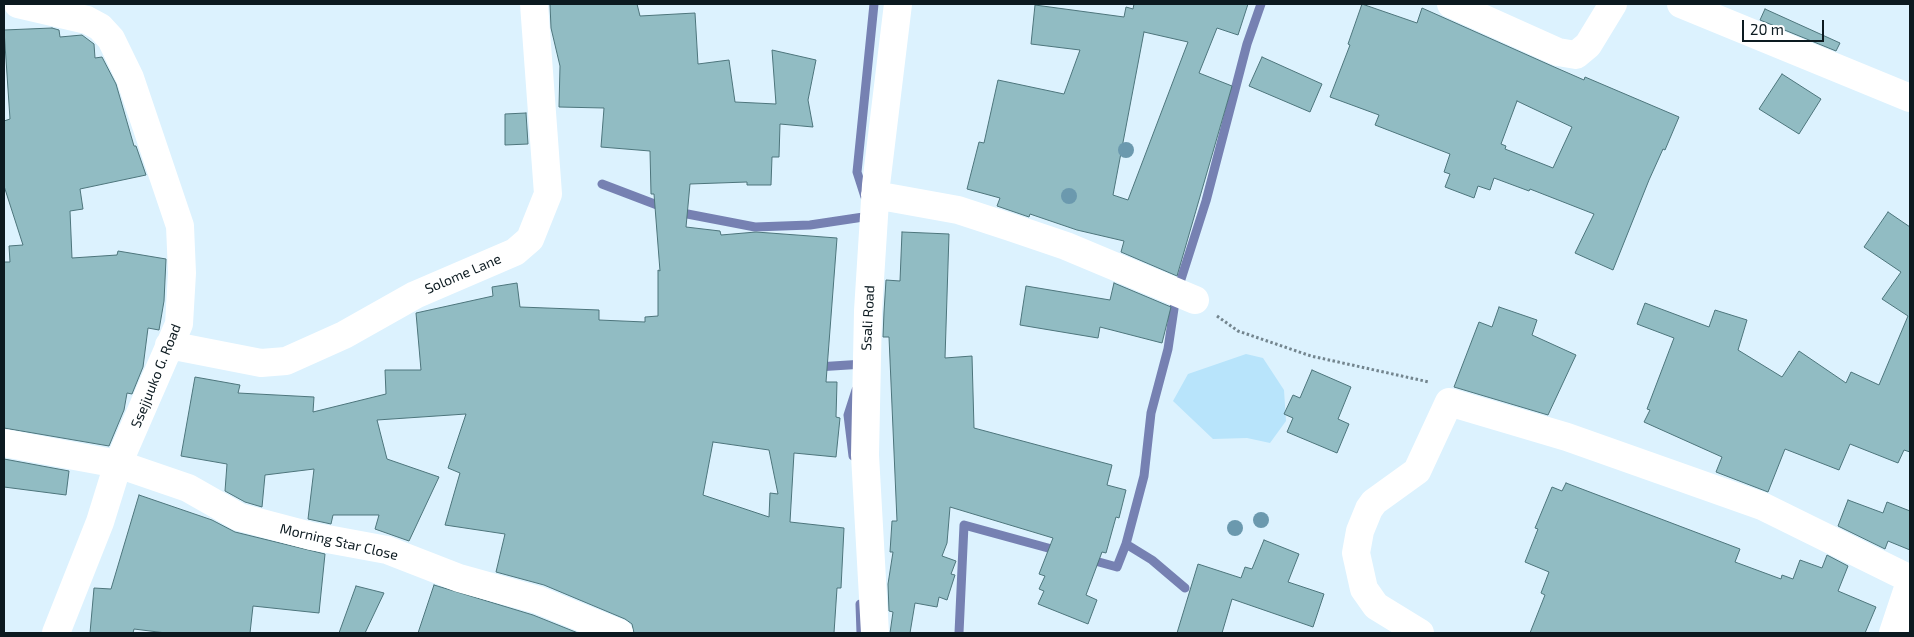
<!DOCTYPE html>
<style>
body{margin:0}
#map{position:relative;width:1914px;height:637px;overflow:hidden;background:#dcf2fe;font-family:"Exo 2",sans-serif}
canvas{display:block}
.frame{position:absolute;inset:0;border:5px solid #0c1a20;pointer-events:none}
.scale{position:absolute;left:1742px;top:20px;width:82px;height:22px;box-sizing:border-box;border:2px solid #0c1a20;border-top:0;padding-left:6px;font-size:15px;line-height:18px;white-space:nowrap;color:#0c1a20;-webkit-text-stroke:4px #fff;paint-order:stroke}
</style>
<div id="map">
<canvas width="1914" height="637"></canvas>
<div class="frame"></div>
<div class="scale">20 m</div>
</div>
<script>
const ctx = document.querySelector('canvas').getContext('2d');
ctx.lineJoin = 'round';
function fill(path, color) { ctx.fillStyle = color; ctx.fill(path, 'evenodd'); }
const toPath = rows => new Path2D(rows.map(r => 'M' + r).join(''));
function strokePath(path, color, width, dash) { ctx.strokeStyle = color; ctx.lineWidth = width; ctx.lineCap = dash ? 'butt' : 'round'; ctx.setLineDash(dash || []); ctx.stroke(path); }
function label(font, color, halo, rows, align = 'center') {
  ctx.font = font + ' "Exo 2",sans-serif'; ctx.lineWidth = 5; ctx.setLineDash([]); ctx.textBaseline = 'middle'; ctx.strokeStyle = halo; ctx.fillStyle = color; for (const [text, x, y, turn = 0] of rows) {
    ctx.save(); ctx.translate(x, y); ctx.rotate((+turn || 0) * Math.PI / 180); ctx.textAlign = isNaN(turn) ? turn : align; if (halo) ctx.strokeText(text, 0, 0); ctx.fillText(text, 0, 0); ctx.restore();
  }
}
fill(toPath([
 [1246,354,1263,358,1284,390,1286,421,1270,443,1247,438,1213,439,1173,401,1188,374]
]), '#b8e4fb');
strokePath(toPath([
 [602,184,665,208],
 [865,197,857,172,874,4],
 [677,212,755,227,810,225,870,216],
 [817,367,864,364],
 [853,456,848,415,856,390],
 [1126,544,1152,560,1185,588],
 [1088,559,1117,567,1126,544,1144,476,1151,413,1168,349,1176,295,1206,201,1247,44,1261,4],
 [860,604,861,633],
 [959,633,964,525,1059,551]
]), '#7681b2', 9);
const building = toPath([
 [550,4,637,4,640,16,695,13,698,64,729,60,735,102,776,104,772,50,816,60,808,100,813,127,780,124,779,157,772,157,771,185,747,185,747,182,690,184,686,227,720,231,721,235,756,232,837,238,826,382,837,382,836,417,840,418,836,457,794,453,790,522,844,528,841,588,837,588,834,633,634,633,632,624,625,619,544,585,496,572,505,534,445,525,460,473,448,468,466,414,377,420,387,459,439,477,409,541,375,529,379,515,333,515,331,524,308,519,314,469,265,475,262,507,245,502,225,491,227,464,181,456,195,377,240,385,238,393,314,397,313,412,386,394,385,370,421,370,416,313,493,296,492,287,517,283,520,307,599,310,599,320,645,322,645,317,658,316,658,270,660,271,654,194,651,194,650,151,601,147,604,108,559,107,560,66,551,28,550,4],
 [713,442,769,450,778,494,770,493,769,517,703,495,713,442],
 [1134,4,1248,4,1238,35,1217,28,1199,73,1232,86,1177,276,1121,252,1124,241,1077,230,1030,214,1029,217,997,206,1000,198,967,189,979,142,984,143,998,80,1064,94,1080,50,1031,44,1035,5,1124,17,1126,7,1133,9,1134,4],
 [1144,32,1188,42,1128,200,1113,195,1144,32],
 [1362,4,1417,23,1422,8,1552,66,1584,80,1585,77,1679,117,1665,150,1663,149,1649,180,1613,270,1575,253,1594,214,1530,189,1529,191,1494,178,1490,190,1478,186,1474,198,1445,187,1450,174,1444,172,1450,154,1375,125,1379,115,1330,97,1350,45,1348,44,1362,4],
 [1517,101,1572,127,1553,168,1505,149,1506,146,1501,144,1517,101],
 [1765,9,1840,43,1836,51,1760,20,1765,9],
 [52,28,59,30,60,37,82,35,94,44,95,58,102,57,116,84,134,146,136,146,146,175,80,189,83,209,70,211,72,258,117,255,118,251,166,259,164,301,159,330,148,328,143,367,132,394,127,393,124,410,109,446,4,428,4,262,10,262,9,246,23,245,4,186,4,121,10,119,4,30,52,28],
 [1262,57,1322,84,1310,112,1249,86,1262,57],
 [1782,74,1821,99,1799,134,1759,109,1782,74],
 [526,113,528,144,505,145,505,114,526,113],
 [1888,212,1910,227,1910,452,1904,450,1898,463,1850,444,1839,470,1785,449,1768,492,1716,472,1722,457,1644,422,1650,410,1647,409,1674,338,1637,324,1645,303,1709,327,1715,310,1747,320,1738,350,1782,377,1799,351,1846,383,1851,372,1879,385,1908,316,1882,299,1901,272,1864,247,1888,212],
 [902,232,949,234,945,358,972,356,974,428,1112,465,1107,485,1126,490,1119,518,1116,517,1106,553,1102,552,1086,595,1097,600,1088,624,1038,604,1044,591,1039,589,1045,576,1039,574,1053,538,950,507,947,543,942,556,956,561,951,574,955,575,947,600,939,597,937,607,915,603,910,633,890,633,893,612,889,611,888,584,893,552,890,552,892,521,897,521,889,337,883,337,884,312,886,280,900,281,902,232],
 [1114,283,1171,307,1162,343,1100,327,1098,338,1020,325,1026,286,1110,300,1114,283],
 [1499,307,1537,320,1532,335,1576,355,1548,415,1454,387,1479,322,1492,327,1499,307],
 [1312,370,1351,387,1338,419,1349,424,1337,453,1287,432,1293,418,1284,414,1293,395,1300,398,1312,370],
 [4,459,69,471,66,495,4,487,4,459],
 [1566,483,1740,549,1735,562,1781,579,1782,575,1793,579,1800,560,1822,568,1827,555,1848,566,1838,591,1876,607,1865,633,1530,633,1545,595,1541,593,1549,572,1525,562,1538,529,1535,528,1552,487,1562,491,1566,483],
 [139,495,212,520,235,532,325,554,319,613,253,606,250,633,166,633,134,629,133,633,90,633,94,588,111,589,139,495],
 [1848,500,1883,513,1887,502,1910,511,1910,550,1888,541,1885,549,1838,526,1848,500],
 [1264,540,1299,554,1288,582,1324,594,1313,627,1232,599,1222,633,1177,633,1198,564,1241,578,1245,567,1252,569,1264,540],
 [434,585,533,615,578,633,418,633,434,585],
 [356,586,384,593,365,633,339,633,356,586]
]);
fill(building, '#91bcc3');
strokePath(building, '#4d757c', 1);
strokePath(toPath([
 [1217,316,1238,331,1311,356,1429,382]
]), '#73858e', 3, [2.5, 2.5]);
strokePath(toPath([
 [18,4,87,20,100,27,111,39,130,78,180,226,182,273,179,324,118,464,100,522,56,633],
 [1451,4,1558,52,1576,55,1588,45,1613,4],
 [1681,4,1910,98],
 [875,195,958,210,1010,227,1066,246,1195,300],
 [169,345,261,363,286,361,344,335,415,295,515,252,530,239,548,194,534,4],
 [4,443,118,464,188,488,239,517,311,536,387,550,459,578,538,600,619,633],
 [875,633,865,455,868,311,876,185,898,4],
 [1420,633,1376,606,1364,589,1356,553,1360,531,1369,509,1374,502,1417,471,1449,402,1567,437,1762,506,1910,579],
 [1893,633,1910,582]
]), '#fff', 28);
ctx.fillStyle = '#6b99ae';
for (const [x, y] of [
 [1126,150],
 [1069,196],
 [1261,520],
 [1235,528]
]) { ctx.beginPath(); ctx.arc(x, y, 8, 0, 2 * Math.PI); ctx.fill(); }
label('14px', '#0c1a20', '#fff', [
 ["Solome Lane",463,274,-23],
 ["Ssali Road",868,318,-87],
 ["Ssejjuuko G. Road",156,376,-68],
 ["Morning Star Close",339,542,13]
]);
</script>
